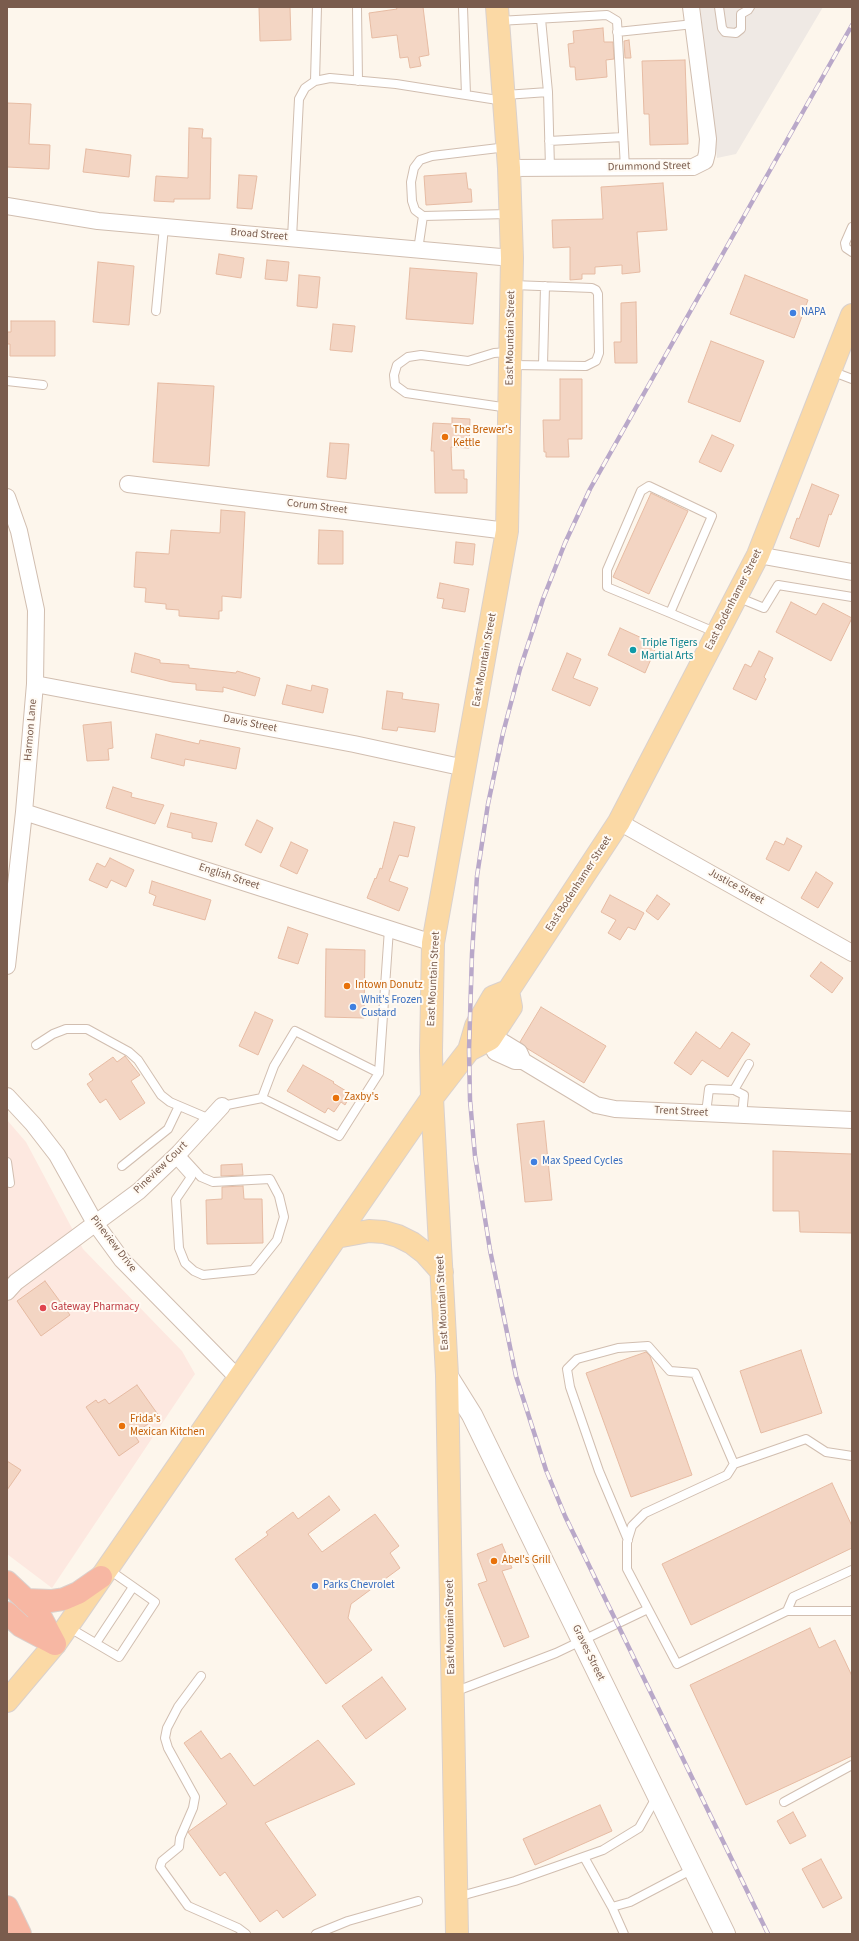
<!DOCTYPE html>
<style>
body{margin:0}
#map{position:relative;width:859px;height:1941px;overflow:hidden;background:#fdf6ec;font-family:"Source Sans 3",sans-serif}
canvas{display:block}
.frame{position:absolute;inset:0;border:8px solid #7a5c4d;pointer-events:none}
</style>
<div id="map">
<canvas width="859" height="1941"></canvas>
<div class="frame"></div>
</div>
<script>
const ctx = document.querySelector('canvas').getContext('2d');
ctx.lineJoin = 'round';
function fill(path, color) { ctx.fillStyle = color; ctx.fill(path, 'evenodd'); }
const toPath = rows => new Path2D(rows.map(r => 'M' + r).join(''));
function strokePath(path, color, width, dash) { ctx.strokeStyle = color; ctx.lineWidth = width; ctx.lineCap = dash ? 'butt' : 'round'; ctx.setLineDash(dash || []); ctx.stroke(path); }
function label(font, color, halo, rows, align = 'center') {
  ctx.font = font + ' "Source Sans 3",sans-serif'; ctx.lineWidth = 4; ctx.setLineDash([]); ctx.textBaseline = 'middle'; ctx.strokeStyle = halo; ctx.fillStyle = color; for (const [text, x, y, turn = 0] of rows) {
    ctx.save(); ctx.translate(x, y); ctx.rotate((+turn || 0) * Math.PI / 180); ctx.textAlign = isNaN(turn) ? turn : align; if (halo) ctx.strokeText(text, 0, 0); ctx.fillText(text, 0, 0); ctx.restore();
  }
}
fill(toPath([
 [7,1120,26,1142,83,1249,182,1351,195,1374,52,1588,7,1554]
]), '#fde8e0');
fill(toPath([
 [700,7,823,7,736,154,717,158]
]), '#efe9e4');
const building = toPath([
 [259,7,290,7,291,40,260,41,259,7],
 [396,7,423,7,429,55,419,57,421,66,410,68,408,57,400,58,397,35,372,38,369,13,397,9,396,7],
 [603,28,604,42,613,42,614,59,606,60,607,77,576,80,575,67,570,67,568,44,574,43,573,31,603,28],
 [629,40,631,58,625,58,624,41,629,40],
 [685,60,688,144,650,145,649,114,644,114,642,61,685,60],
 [7,103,31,104,29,144,50,145,49,169,7,167,7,103],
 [189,128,203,129,202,138,211,138,210,199,174,199,174,202,154,201,156,176,188,178,189,128],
 [86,149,131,155,129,177,83,172,86,149],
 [466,173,468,189,471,189,472,202,426,205,424,176,466,173],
 [239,175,257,176,252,209,237,208,239,175],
 [663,183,667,230,637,232,640,272,622,274,622,265,595,267,595,274,582,274,582,279,570,280,570,247,553,248,552,220,603,219,601,187,663,183],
 [219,254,244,258,241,278,216,274,219,254],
 [267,260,289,262,287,281,265,279,267,260],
 [98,262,134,266,129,325,93,322,98,262],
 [410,268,477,273,473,324,406,319,410,268],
 [299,275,320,277,317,308,297,306,299,275],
 [745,275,808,300,794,338,730,314,745,275],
 [636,302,637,363,615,363,614,342,621,342,621,303,636,302],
 [11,321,55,321,55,356,10,356,10,344,7,344,7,332,11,332,11,321],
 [333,324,355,326,352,352,330,350,333,324],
 [711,341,764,361,740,422,688,402,711,341],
 [560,379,582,379,582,439,568,439,569,457,546,457,546,452,544,452,543,420,560,420,560,379],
 [158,383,214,386,209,466,153,462,158,383],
 [452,418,470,419,469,448,451,447,452,470,464,470,464,479,467,479,467,493,435,493,434,451,431,451,433,423,452,424,452,418],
 [712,435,734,445,721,472,699,462,712,435],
 [330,443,349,444,346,479,327,477,330,443],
 [812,484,839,495,831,515,829,514,819,547,790,538,797,518,799,519,812,484],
 [651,493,688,511,649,594,613,577,651,493],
 [221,510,245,512,241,598,222,596,222,611,219,611,219,619,179,616,179,610,166,609,166,604,145,602,146,588,134,587,136,552,169,554,171,530,220,533,221,510],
 [319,530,343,531,343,564,318,564,319,530],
 [456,542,475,544,473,565,454,563,456,542],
 [440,583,469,589,465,612,442,608,444,599,437,598,440,583],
 [791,602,816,615,823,603,852,618,831,661,776,632,791,602],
 [620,628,657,645,645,673,608,655,620,628],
 [759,651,773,658,764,677,766,679,756,700,733,689,745,664,751,667,759,651],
 [135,653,160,660,160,663,189,665,189,668,236,673,237,671,260,678,255,696,223,687,223,692,196,690,196,684,172,682,131,672,135,653],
 [567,653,581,659,573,678,598,688,590,706,552,690,567,653],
 [287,685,311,691,312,685,328,689,323,713,282,704,287,685],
 [387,691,403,693,402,699,439,704,435,732,398,727,397,731,382,729,387,691],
 [111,722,113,748,108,749,109,760,87,761,83,725,111,722],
 [156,734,199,744,200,740,240,748,236,769,185,759,184,766,151,758,156,734],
 [113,787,132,793,131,797,164,805,155,824,106,808,113,787],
 [171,813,217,823,212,842,192,838,192,833,167,827,171,813],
 [257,820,273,828,261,853,245,845,257,820],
 [394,822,415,827,408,857,399,855,389,881,408,888,399,911,367,898,375,878,376,879,380,868,382,869,394,822],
 [787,838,802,846,789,871,766,859,775,841,784,845,787,838],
 [291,842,308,850,297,874,280,866,291,842],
 [110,858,134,870,126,887,111,880,107,888,89,880,97,863,105,867,110,858],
 [816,872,833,883,818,908,801,898,816,872],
 [152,881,211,900,205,920,153,905,156,896,149,893,152,881],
 [610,895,644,913,635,930,628,927,620,940,608,933,616,920,601,912,610,895],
 [657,895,670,904,658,920,646,911,657,895],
 [288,927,308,934,298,964,278,958,288,927],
 [326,949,365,950,364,1018,325,1017,326,949],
 [821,962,843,978,832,993,810,976,821,962],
 [541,1007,606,1046,584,1083,528,1049,520,1042,541,1007],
 [255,1012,273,1020,258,1055,239,1046,255,1012],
 [696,1032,720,1049,732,1032,750,1044,728,1077,702,1060,691,1075,674,1063,696,1032],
 [125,1056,140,1075,131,1081,145,1103,120,1120,106,1099,100,1103,87,1084,93,1080,89,1074,113,1057,117,1062,125,1056],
 [303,1065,334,1082,333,1083,351,1094,345,1105,341,1102,334,1112,328,1108,325,1113,287,1091,303,1065],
 [544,1121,552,1200,525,1202,517,1124,544,1121],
 [773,1151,852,1154,852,1233,800,1232,799,1211,773,1211,773,1151],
 [242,1164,243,1175,221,1176,221,1165,242,1164],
 [243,1186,244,1199,262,1199,263,1243,207,1244,206,1200,222,1199,222,1187,243,1186],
 [45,1281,70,1315,41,1336,17,1301,45,1281],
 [801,1350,822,1413,761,1433,740,1371,801,1350],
 [646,1352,650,1356,692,1475,631,1497,586,1373,646,1352],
 [137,1385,159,1416,134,1434,139,1442,119,1456,86,1407,96,1400,98,1403,105,1399,109,1404,137,1385],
 [7,1461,21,1470,7,1490,7,1461],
 [832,1483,852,1526,852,1548,691,1625,662,1564,832,1483],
 [329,1496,340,1510,308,1534,322,1552,375,1514,399,1546,390,1553,400,1568,351,1604,348,1618,372,1650,326,1684,235,1559,268,1535,266,1532,293,1512,298,1519,329,1496],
 [502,1544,512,1568,502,1571,529,1637,504,1647,478,1584,487,1581,477,1554,502,1544],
 [810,1628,819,1648,835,1640,852,1676,852,1756,746,1805,690,1685,810,1628],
 [382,1677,406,1709,366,1739,342,1706,382,1677],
 [201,1731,221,1759,230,1753,254,1786,318,1740,355,1784,265,1823,316,1895,283,1918,277,1910,260,1922,225,1872,220,1876,188,1832,227,1804,184,1743,201,1731],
 [600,1805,612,1831,535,1865,523,1839,600,1805],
 [793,1812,806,1836,790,1844,777,1821,793,1812],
 [821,1859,842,1898,823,1908,802,1869,821,1859]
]);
fill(building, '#f3d5c3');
strokePath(building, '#e6bba3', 1);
const service = toPath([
 [357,7,358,81],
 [463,7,466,95],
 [719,7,722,28,725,32,736,33,741,29,741,14,748,10,750,7],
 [541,19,548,92,550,168],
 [498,21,607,15,617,21,625,168],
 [617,32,694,24],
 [315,81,317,7],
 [505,95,548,92],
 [549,141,623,137],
 [507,147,432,156,420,160,414,168,411,182,412,201,415,210,423,216,509,214],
 [852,227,845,243,846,248,852,252],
 [292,238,299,99,305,88,315,81,330,78,396,84,504,101],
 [418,250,423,216],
 [156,311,164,227],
 [508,352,494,353,468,361,421,355,408,357,397,365,394,375,395,385,406,393,509,408],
 [512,365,586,366,596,361,599,353,598,294,596,290,592,288,513,285],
 [543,365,545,286],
 [831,371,852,379],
 [7,381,43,385],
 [737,597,764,608,778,585,852,597],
 [670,613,712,516,649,486,641,491,607,570,607,587,670,613,717,633],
 [36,1045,53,1034,66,1029,87,1029,129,1052,138,1060,161,1095,170,1102,210,1119],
 [379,1073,389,929],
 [734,1090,749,1064],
 [222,1106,262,1098,339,1136,379,1073,295,1031,274,1066,262,1098],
 [706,1113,709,1089,734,1090,744,1095,742,1115],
 [174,1158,191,1177,176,1199,179,1248,185,1263,194,1271,203,1275,253,1270,277,1240,284,1217,279,1196,270,1179,213,1182,201,1177,179,1153],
 [7,1162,10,1183],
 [122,1166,168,1129,179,1106],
 [734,1464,806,1439,826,1452,852,1456],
 [628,1540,599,1471,570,1387,567,1369,577,1359,618,1348,648,1346,670,1371,695,1373,734,1464,727,1475,645,1513,632,1526,627,1542,627,1569,648,1609],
 [787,1611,793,1597,852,1570],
 [68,1627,119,1657,155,1602,108,1569],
 [96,1643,133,1587],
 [201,1676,178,1707,167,1728,165,1738,168,1748,195,1797,193,1808,180,1838,179,1847,162,1861,160,1867,188,1906,238,1928,246,1934],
 [454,1692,556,1653,648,1609,677,1664,787,1611,852,1611],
 [784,1802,852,1765],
 [584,1857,612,1907,630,1902,693,1869],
 [457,1897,515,1881,603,1850,639,1828,657,1796],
 [612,1907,624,1934],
 [316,1934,348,1921,418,1901]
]);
const minor = toPath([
 [509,168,693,167,705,161,707,153,708,139,691,7],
 [7,206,98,221,512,258],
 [128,484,507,531],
 [7,497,19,531,36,610,35,684,24,812,7,966],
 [758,555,852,572],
 [35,684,354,744,465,768],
 [24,812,433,943],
 [619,822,852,953],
 [523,1061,515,1061,495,1052,490,1039,501,1041,519,1052,523,1061,596,1105,615,1109,852,1120],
 [7,1096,33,1124,57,1155,95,1223,122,1260,238,1378],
 [7,1292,16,1282,139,1191,179,1153,222,1106]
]);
const tertiary = toPath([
 [447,1375,472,1415,725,1934]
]);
const primary = toPath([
 [469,1050,490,1039,511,1007,508,991],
 [336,1237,369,1231,384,1232,398,1236,412,1243,425,1253,442,1272],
 [7,1701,55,1644,76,1614,432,1098,469,1050,476,1026,493,997,508,991,619,822,758,555,852,315],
 [457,1934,447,1375,432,1098,431,1051,433,943,507,531,512,258,509,168,497,7]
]);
const motorway = toPath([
 [7,1582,37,1610,55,1644],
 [26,1600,51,1601,64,1599,78,1593,101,1577],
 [7,1613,21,1626,55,1644],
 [7,1907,20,1934]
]);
strokePath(service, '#d1beb0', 10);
strokePath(minor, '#d1beb0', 18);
strokePath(tertiary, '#d1beb0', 22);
strokePath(primary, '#dad1cd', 24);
strokePath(motorway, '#dad1cd', 24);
strokePath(service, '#fff', 8);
strokePath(minor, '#fff', 16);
strokePath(tertiary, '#fff', 20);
strokePath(primary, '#fbd9a5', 22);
strokePath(motorway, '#f7b7a3', 22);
const rail = toPath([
 [768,1934,565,1516,546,1470,516,1376,490,1250,475,1156,470,1100,469,1050,472,954,477,876,488,804,503,733,520,669,543,599,565,543,590,489,852,25]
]);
strokePath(rail, '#b9a8c9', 4.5);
strokePath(rail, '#fffaf3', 3, [9]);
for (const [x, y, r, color] of [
 [793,313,4,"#3f7fe0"],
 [445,437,4,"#e8710a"],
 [633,650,4,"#0f9aa8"],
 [347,986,4,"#e8710a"],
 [353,1007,4,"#3f7fe0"],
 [336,1098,4,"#e8710a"],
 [534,1162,4,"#3f7fe0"],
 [43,1308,4,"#e0444e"],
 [122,1426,4,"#e8710a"],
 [494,1561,4,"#e8710a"],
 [315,1586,4,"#3f7fe0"]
]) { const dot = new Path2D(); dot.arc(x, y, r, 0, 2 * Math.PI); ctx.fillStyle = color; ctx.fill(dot); strokePath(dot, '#fffaf3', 1.5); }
label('11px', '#7a5c4d', '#fffaf3', [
 ["Drummond Street",649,167,-1],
 ["Broad Street",259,235,5],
 ["East Mountain Street",511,338,-89],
 ["Corum Street",317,507,7],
 ["East Bodenhamer Street",734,600,-63],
 ["East Mountain Street",485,660,-80],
 ["Davis Street",250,724,11],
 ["Harmon Lane",31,730,-85],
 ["English Street",229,877,18],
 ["East Bodenhamer Street",579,884,-57],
 ["Justice Street",736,887,29],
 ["East Mountain Street",434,979,-87],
 ["Trent Street",681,1112,3],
 ["Pineview Court",161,1168,-44],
 ["Pineview Drive",113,1244,52],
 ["East Mountain Street",443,1303,-93],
 ["East Mountain Street",451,1627,-91],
 ["Graves Street",588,1653,64]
]);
label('11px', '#366cbe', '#fffaf3', [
 ["NAPA",801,313],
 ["Whit's Frozen",361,1001],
 ["Custard",361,1014],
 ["Max Speed Cycles",542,1162],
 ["Parks Chevrolet",323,1586]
], 'left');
label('11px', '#c56008', '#fffaf3', [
 ["The Brewer's",453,431],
 ["Kettle",453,444],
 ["Intown Donutz",355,986],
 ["Zaxby's",344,1098],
 ["Frida's",130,1420],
 ["Mexican Kitchen",130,1433],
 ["Abel's Grill",502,1561]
], 'left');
label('11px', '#0d838f', '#fffaf3', [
 ["Triple Tigers",641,644],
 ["Martial Arts",641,657]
], 'left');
label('11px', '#be3a42', '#fffaf3', [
 ["Gateway Pharmacy",51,1308]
], 'left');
</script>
